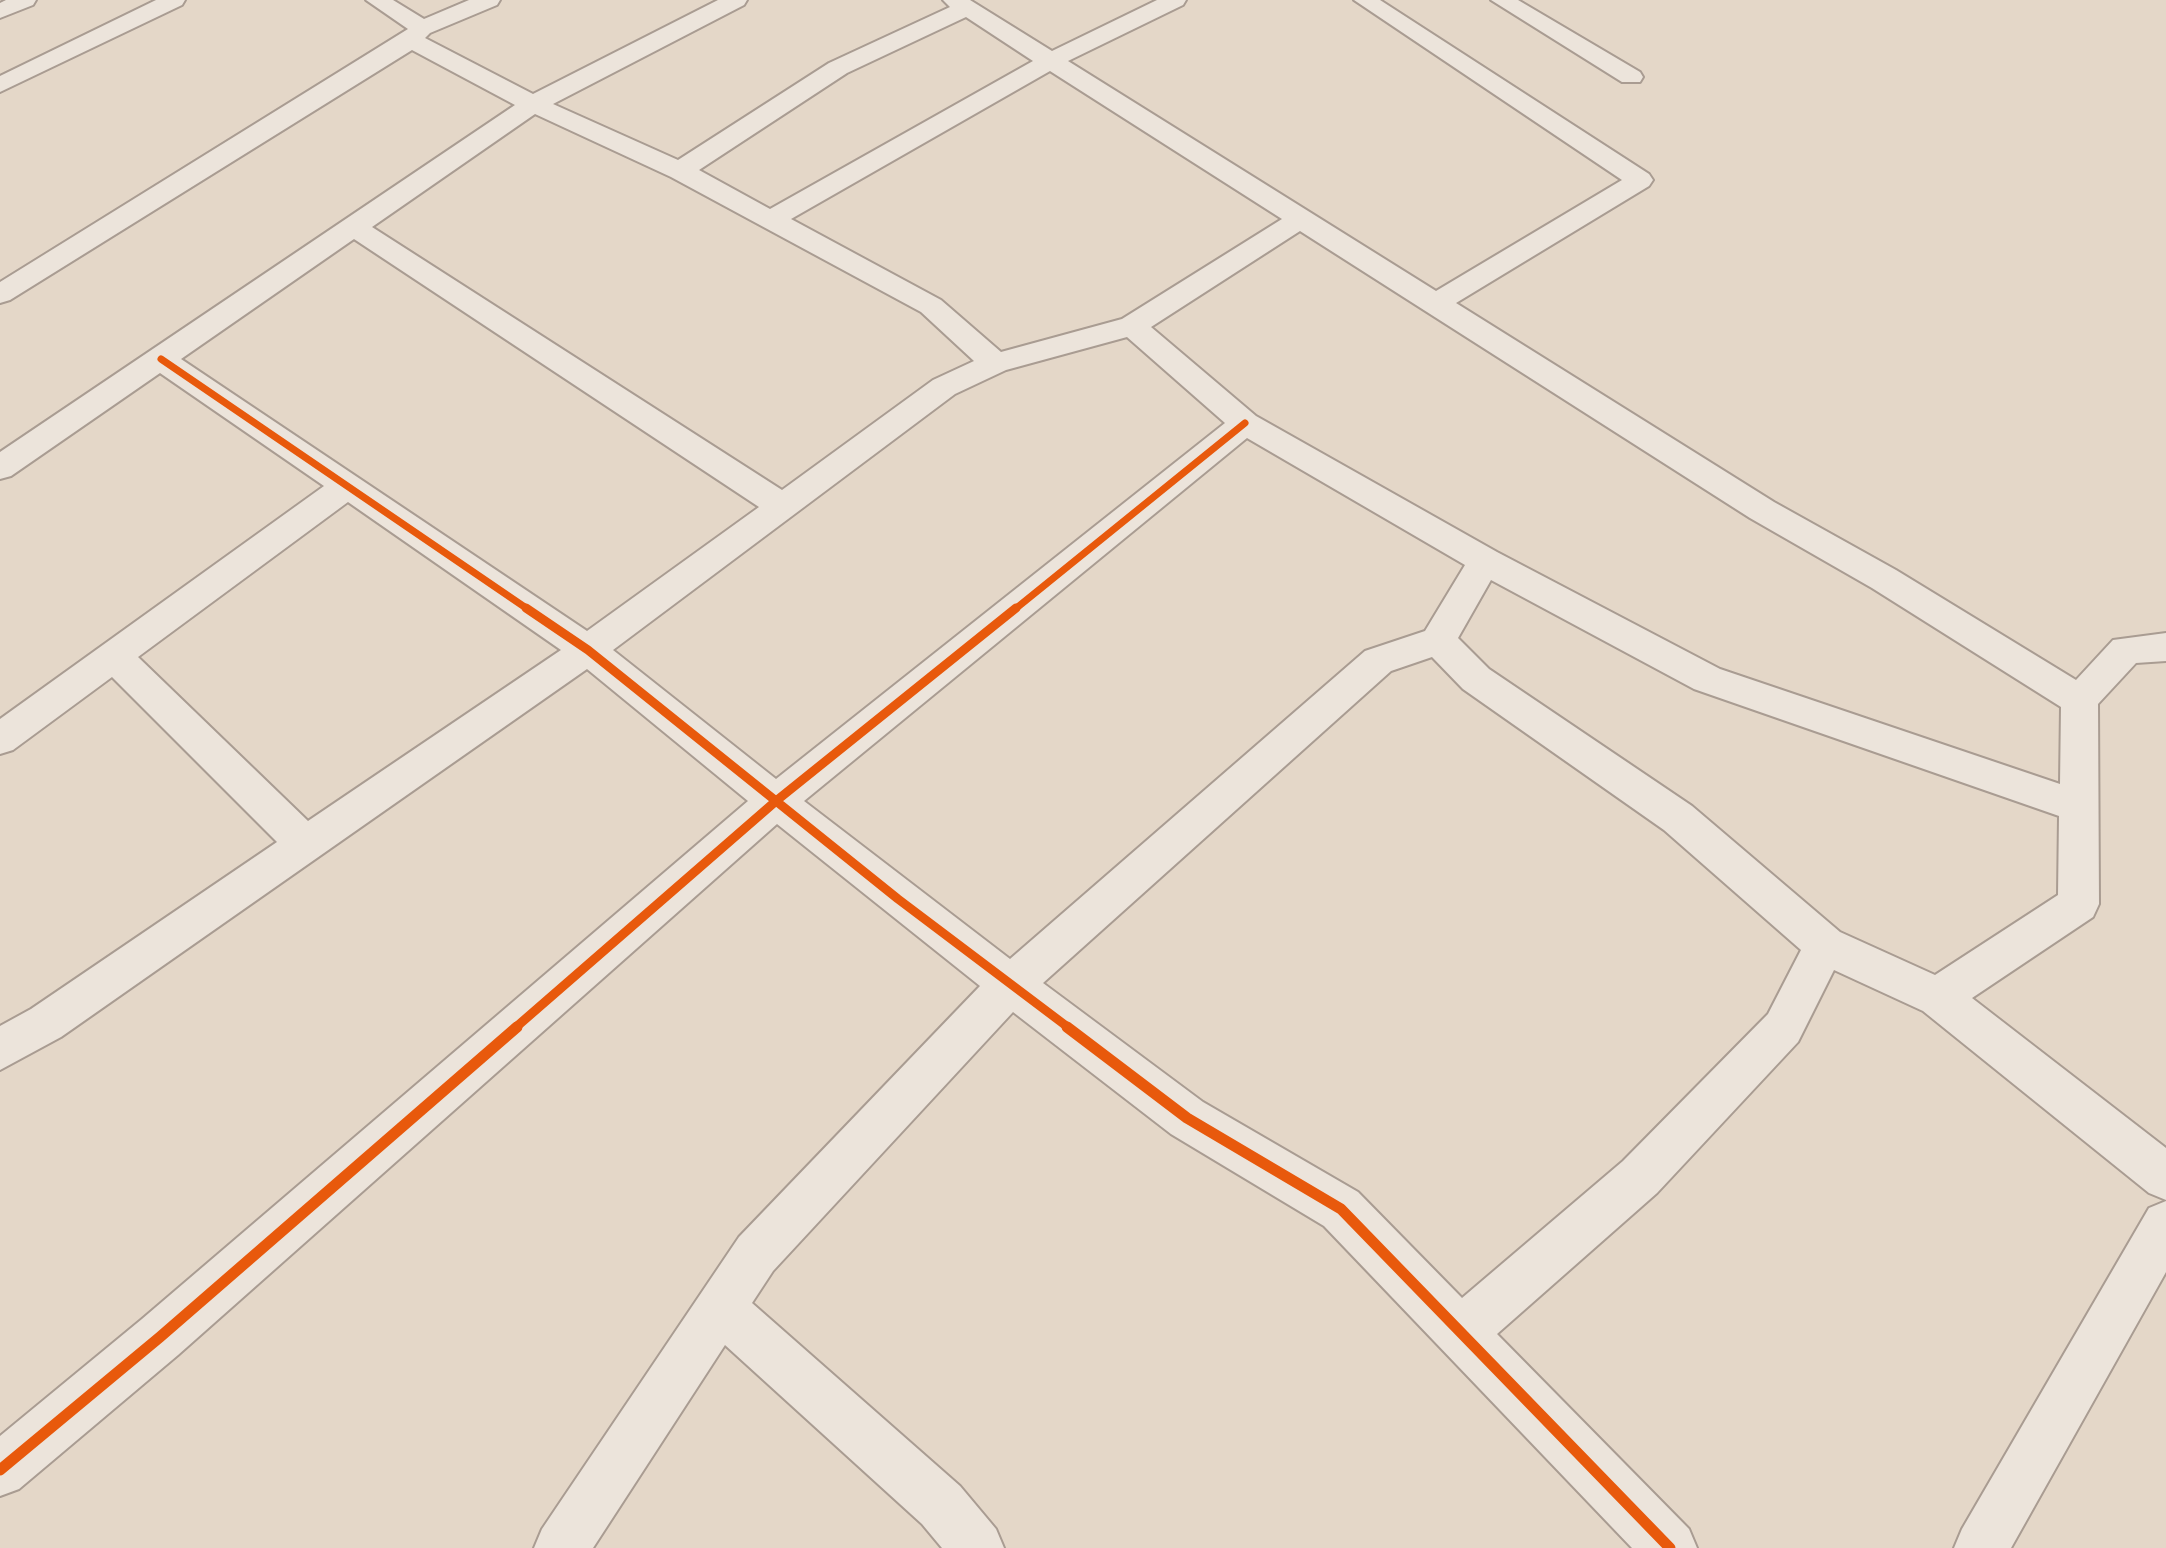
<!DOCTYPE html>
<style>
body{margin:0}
canvas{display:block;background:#e4d7c8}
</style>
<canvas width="2166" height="1548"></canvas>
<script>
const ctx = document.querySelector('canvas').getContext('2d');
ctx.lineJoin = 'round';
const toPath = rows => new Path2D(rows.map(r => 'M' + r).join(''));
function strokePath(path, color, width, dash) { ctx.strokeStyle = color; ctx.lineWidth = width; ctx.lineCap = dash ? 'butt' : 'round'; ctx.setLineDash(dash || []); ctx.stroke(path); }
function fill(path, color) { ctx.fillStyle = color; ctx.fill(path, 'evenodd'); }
const minor = toPath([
 [6,0,36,0,33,5,0,18,0,3,6,0],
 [156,0,185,0,182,5,0,92,0,76,156,0],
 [366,0,393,0,424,19,469,0,500,0,497,5,430,33,425,38,533,94,718,0,747,0,744,5,553,104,678,160,829,63,950,7,943,0,970,0,1052,51,1157,0,1186,0,1183,5,1068,61,1436,291,1622,180,1354,0,1380,0,1649,174,1653,180,1649,186,1456,303,1774,502,1896,570,2076,680,2113,640,2166,633,2166,661,2136,663,2098,704,2099,904,2093,917,1972,998,2166,1148,2166,1200,2149,1193,1923,1011,1834,970,1798,1042,1657,1193,1497,1334,1689,1529,1697,1548,1632,1548,1324,1226,1171,1134,1013,1012,773,1271,752,1303,960,1486,996,1529,1004,1548,942,1548,922,1524,725,1345,593,1548,534,1548,542,1529,739,1237,980,986,777,824,178,1355,19,1489,0,1496,0,1436,142,1319,748,801,587,669,61,1037,0,1070,0,1026,31,1009,277,842,112,677,13,750,0,754,0,719,324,486,160,373,11,476,0,479,0,452,515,105,412,50,10,300,0,303,0,282,408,29,366,0],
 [966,17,1033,61,770,209,699,170,847,73,966,17],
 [1050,71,1282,219,1122,319,1001,352,941,300,791,219,1050,71],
 [535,114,671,177,921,312,974,361,933,380,782,490,372,227,535,114],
 [1300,231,1750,518,1872,588,2061,707,2060,784,1720,669,1497,552,1256,416,1151,327,1300,231],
 [354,239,759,507,587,631,181,359,354,239],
 [1127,337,1225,423,776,779,613,650,955,394,1006,370,1127,337],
 [1247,438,1465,565,1425,631,1365,651,1010,959,804,801,1247,438],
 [348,502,561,650,308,821,138,657,348,502],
 [1491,580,1694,689,2059,816,2058,895,1935,975,1840,932,1692,806,1489,669,1458,638,1491,580],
 [1432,657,1463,689,1664,830,1801,950,1768,1014,1623,1161,1462,1298,1358,1192,1203,1102,1043,983,1391,671,1432,657],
 [1491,0,1518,0,1640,72,1643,77,1640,82,1622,82,1491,0],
 [2166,1201,2166,1272,2011,1548,1954,1548,1962,1529,2149,1208,2166,1201]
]);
strokePath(minor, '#a99c92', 4);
fill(minor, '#ece4db');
strokePath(toPath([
 [161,359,529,610],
 [1014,610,1245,423]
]), '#e8590c', 7);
strokePath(toPath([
 [526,608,588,650,898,899,1069,1028],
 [515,1028,776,801,1016,608]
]), '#e8590c', 9);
strokePath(toPath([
 [1067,1027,1187,1118,1341,1209,1670,1548],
 [0,1470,160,1337,517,1027]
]), '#e8590c', 11);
</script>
